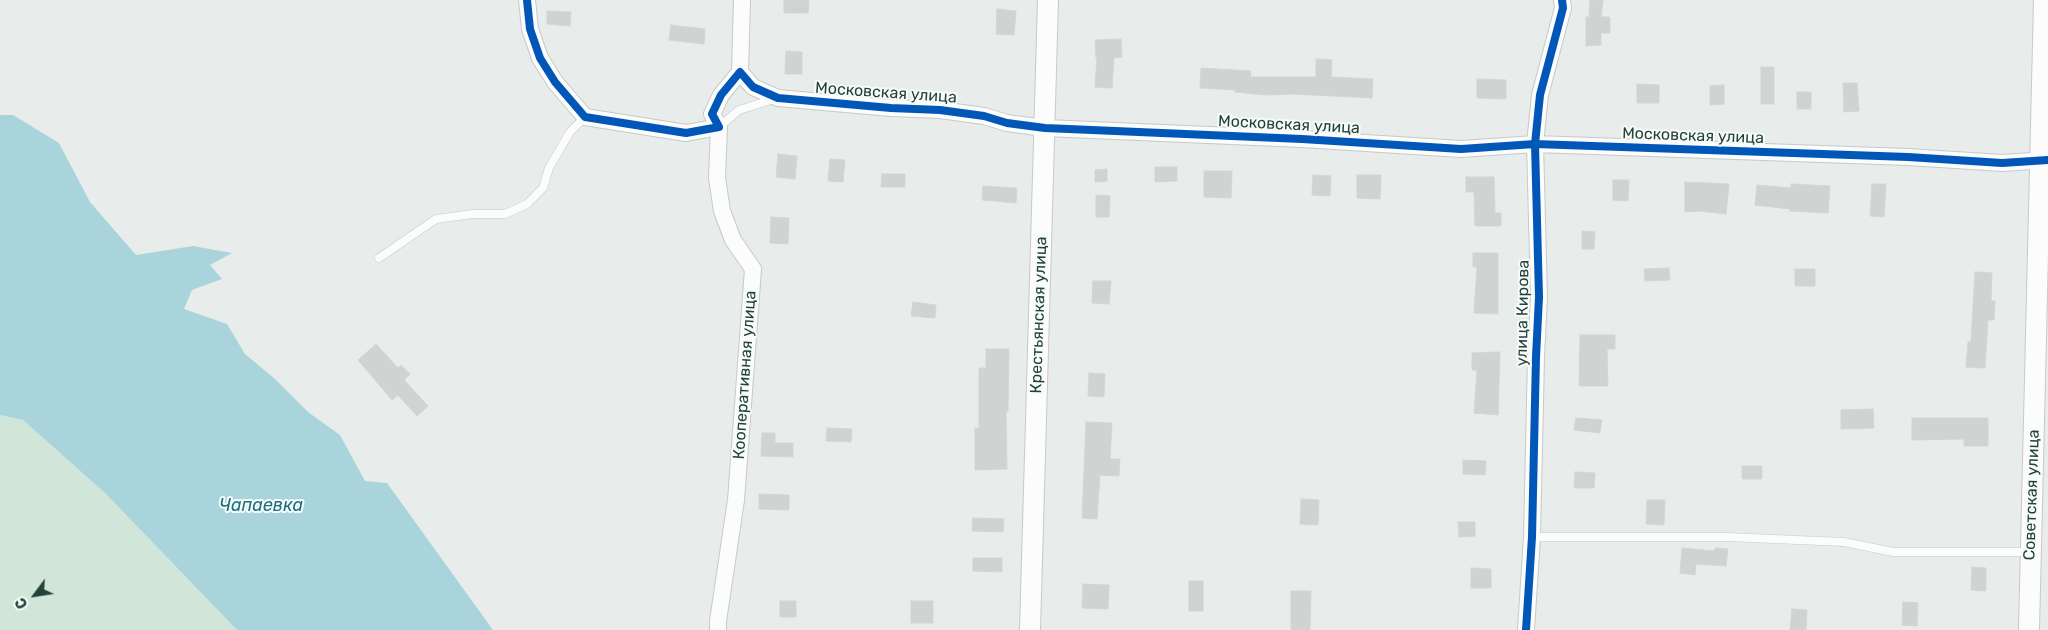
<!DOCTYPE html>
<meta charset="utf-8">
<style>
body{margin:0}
#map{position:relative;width:2048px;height:630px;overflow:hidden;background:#e8edeb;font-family:Rubik,sans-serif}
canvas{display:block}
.north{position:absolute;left:10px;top:570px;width:50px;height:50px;-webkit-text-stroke:4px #f7fbf9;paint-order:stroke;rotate:239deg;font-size:14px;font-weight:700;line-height:20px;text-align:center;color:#24423a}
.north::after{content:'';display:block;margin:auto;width:18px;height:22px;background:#24423a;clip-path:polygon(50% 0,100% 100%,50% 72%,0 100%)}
</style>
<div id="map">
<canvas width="2048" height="630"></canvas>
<div class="north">С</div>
</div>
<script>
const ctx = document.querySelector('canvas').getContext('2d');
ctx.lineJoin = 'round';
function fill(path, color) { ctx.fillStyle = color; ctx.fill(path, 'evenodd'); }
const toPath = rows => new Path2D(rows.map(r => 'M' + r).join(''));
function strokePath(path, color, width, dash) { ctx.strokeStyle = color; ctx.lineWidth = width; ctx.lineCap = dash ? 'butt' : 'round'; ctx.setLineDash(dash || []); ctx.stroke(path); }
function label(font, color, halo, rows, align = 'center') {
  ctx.font = font + ' Rubik,sans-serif'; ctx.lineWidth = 4; ctx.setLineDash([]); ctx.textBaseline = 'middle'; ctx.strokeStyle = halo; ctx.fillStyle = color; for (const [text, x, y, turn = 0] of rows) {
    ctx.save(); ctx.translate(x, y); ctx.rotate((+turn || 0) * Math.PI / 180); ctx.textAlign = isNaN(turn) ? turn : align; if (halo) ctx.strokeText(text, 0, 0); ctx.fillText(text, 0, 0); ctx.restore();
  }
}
fill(toPath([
 [0,415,23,420,105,493,237,630,0,630]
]), '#d1e6d8');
fill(toPath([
 [0,115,13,115,59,143,90,202,136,255,193,246,232,253,210,265,222,279,192,290,184,309,227,324,245,354,275,379,308,412,340,435,365,481,387,483,493,630,237,630,105,493,23,420,0,415]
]), '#a9d4db');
const building = toPath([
 [784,0,809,0,808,13,784,13,784,0],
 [1590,0,1603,0,1601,17,1610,17,1610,33,1601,33,1601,45,1586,46,1586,17,1589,17,1590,0],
 [997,9,1016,11,1014,35,996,34,997,9],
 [547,11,571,12,570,26,547,24,547,11],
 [671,25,705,29,704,44,669,40,671,25],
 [1121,39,1122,57,1114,58,1112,88,1095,87,1097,58,1096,58,1095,40,1121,39],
 [786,51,802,52,802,74,785,74,786,51],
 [1316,59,1332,60,1331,77,1373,79,1372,98,1293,94,1265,95,1235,92,1235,90,1200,88,1201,68,1251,71,1250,77,1316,77,1316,59],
 [1761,67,1774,67,1774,104,1761,104,1761,67],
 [1477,79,1506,80,1506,99,1477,98,1477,79],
 [1843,83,1857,83,1859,111,1844,112,1843,83],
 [1637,84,1659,85,1659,103,1637,103,1637,84],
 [1724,85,1724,104,1710,105,1710,86,1724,85],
 [1797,92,1811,92,1811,109,1797,109,1797,92],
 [778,154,797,156,795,179,776,177,778,154],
 [830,159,845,160,843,182,828,181,830,159],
 [1155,167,1177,167,1177,181,1155,182,1155,167],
 [1107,169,1107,181,1095,182,1095,170,1107,169],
 [1204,171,1232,171,1231,198,1204,197,1204,171],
 [882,174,905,174,905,187,881,187,882,174],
 [1313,175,1331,176,1330,196,1312,195,1313,175],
 [1357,175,1381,175,1380,199,1357,198,1357,175],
 [1466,177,1494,177,1495,213,1501,213,1501,226,1475,226,1474,192,1466,192,1466,177],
 [1613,180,1629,180,1628,201,1613,200,1613,180],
 [1685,182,1729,184,1726,214,1700,211,1685,212,1685,182],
 [1791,184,1830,186,1828,213,1790,211,1790,209,1755,205,1757,185,1791,188,1791,184],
 [1872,184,1886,184,1884,217,1870,216,1872,184],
 [983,186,1017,188,1016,203,982,200,983,186],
 [1096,195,1110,196,1109,217,1096,217,1096,195],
 [771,217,789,218,788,244,770,243,771,217],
 [1582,231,1595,232,1594,249,1582,249,1582,231],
 [1473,253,1498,253,1498,314,1474,313,1477,267,1473,267,1473,253],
 [1669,268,1670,280,1645,281,1644,269,1669,268],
 [1795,269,1815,269,1815,286,1795,286,1795,269],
 [1975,272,1992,273,1991,301,1995,301,1994,320,1988,320,1985,368,1966,367,1968,342,1971,342,1975,272],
 [1093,281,1111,281,1109,304,1092,303,1093,281],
 [913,302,936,305,935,318,911,316,913,302],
 [1580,335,1615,335,1615,349,1607,349,1608,386,1579,386,1580,335],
 [376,344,398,368,401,365,410,374,404,380,428,406,417,416,398,395,392,400,358,360,376,344],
 [986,349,1009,349,1008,411,1006,411,1007,469,975,470,975,428,979,428,979,368,986,368,986,349],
 [1500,352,1498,415,1474,413,1477,370,1472,370,1472,353,1500,352],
 [1089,373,1105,374,1104,397,1088,396,1089,373],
 [1873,409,1874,428,1841,429,1841,410,1873,409],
 [1576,418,1602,420,1600,433,1574,430,1576,418],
 [1912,418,1988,418,1988,446,1964,446,1964,439,1912,440,1912,418],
 [1086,422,1112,423,1110,459,1120,459,1119,476,1100,475,1097,519,1082,518,1086,422],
 [827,428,852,429,851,442,826,441,827,428],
 [762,433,775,433,775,443,793,443,793,457,761,456,762,433],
 [1463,460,1486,461,1485,475,1463,474,1463,460],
 [1742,466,1762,466,1762,479,1742,479,1742,466],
 [1575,472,1595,473,1594,488,1574,488,1575,472],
 [759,494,789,495,789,510,759,509,759,494],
 [1301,499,1319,500,1318,525,1300,524,1301,499],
 [1647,500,1665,500,1664,525,1646,524,1647,500],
 [973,518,1004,519,1003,532,972,531,973,518],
 [1458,522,1475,522,1475,536,1459,537,1458,522],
 [1682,548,1715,551,1715,548,1728,549,1726,566,1696,564,1695,575,1680,573,1682,548],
 [973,558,1002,558,1002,572,973,571,973,558],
 [1972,567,1986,568,1986,591,1971,590,1972,567],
 [1471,568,1491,569,1491,588,1471,588,1471,568],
 [1189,581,1203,581,1203,611,1189,611,1189,581],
 [1083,584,1109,585,1108,609,1082,608,1083,584],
 [1291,591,1311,591,1310,630,1291,630,1291,591],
 [780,601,796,601,796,617,780,617,780,601],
 [911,601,933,601,933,623,911,623,911,601],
 [1903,602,1918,603,1917,626,1902,625,1903,602],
 [1792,609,1807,610,1806,630,1790,630,1792,609]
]);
fill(building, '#cfd4d2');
strokePath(building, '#d1d6d4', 1);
const service = toPath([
 [719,127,739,110,774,99],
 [379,258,436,219,473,214,505,214,527,204,543,188,549,168,570,132,585,117],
 [1532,537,1727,537,1844,542,1893,552,2031,552]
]);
const minor = toPath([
 [527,0,530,29,540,58,555,82,585,117,686,133,719,127,712,114,721,95,740,72,753,87,778,98,891,108,940,110,984,116,1007,123,1045,128,1302,139,1461,149,1535,144,1908,157,2002,163,2048,160],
 [740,72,742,0],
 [718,630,718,621,736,500,753,269,733,240,722,211,717,178,719,127],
 [1526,630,1532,537,1536,357,1539,297,1535,144,1540,95,1563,8,1562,0]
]);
const tertiary = toPath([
 [1030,630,1048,0],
 [2029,630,2044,0]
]);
strokePath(service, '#c5cac8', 9);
strokePath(minor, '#c5cac8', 18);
strokePath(tertiary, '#c5cac8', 22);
strokePath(service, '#fcfcfc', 8);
strokePath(minor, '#fcfcfc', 16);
strokePath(tertiary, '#fcfcfc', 20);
strokePath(toPath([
 [527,0,530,29,540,58,555,82,585,117,686,133,719,127,712,114,721,95,740,72,753,87,778,98,891,108,940,110,984,116,1007,123,1045,128,1302,139,1461,149,1535,144,1908,157,2002,163,2048,160],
 [1526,630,1532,537,1536,357,1539,297,1535,144,1540,95,1563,8,1562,0]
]), '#0057b8', 8);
label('16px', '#24423a', '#f7fbf9', [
 ["Московская улица",886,93,4],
 ["Московская улица",1289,125,3],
 ["Московская улица",1693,136,2],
 ["улица Кирова",1523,313,-89],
 ["Крестьянская улица",1039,315,-88],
 ["Кооперативная улица",745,375,-86],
 ["Советская улица",2032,495,-88]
]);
label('italic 18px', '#1c6f80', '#f7fbf9', [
 ["Чапаевка",261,506]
]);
</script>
